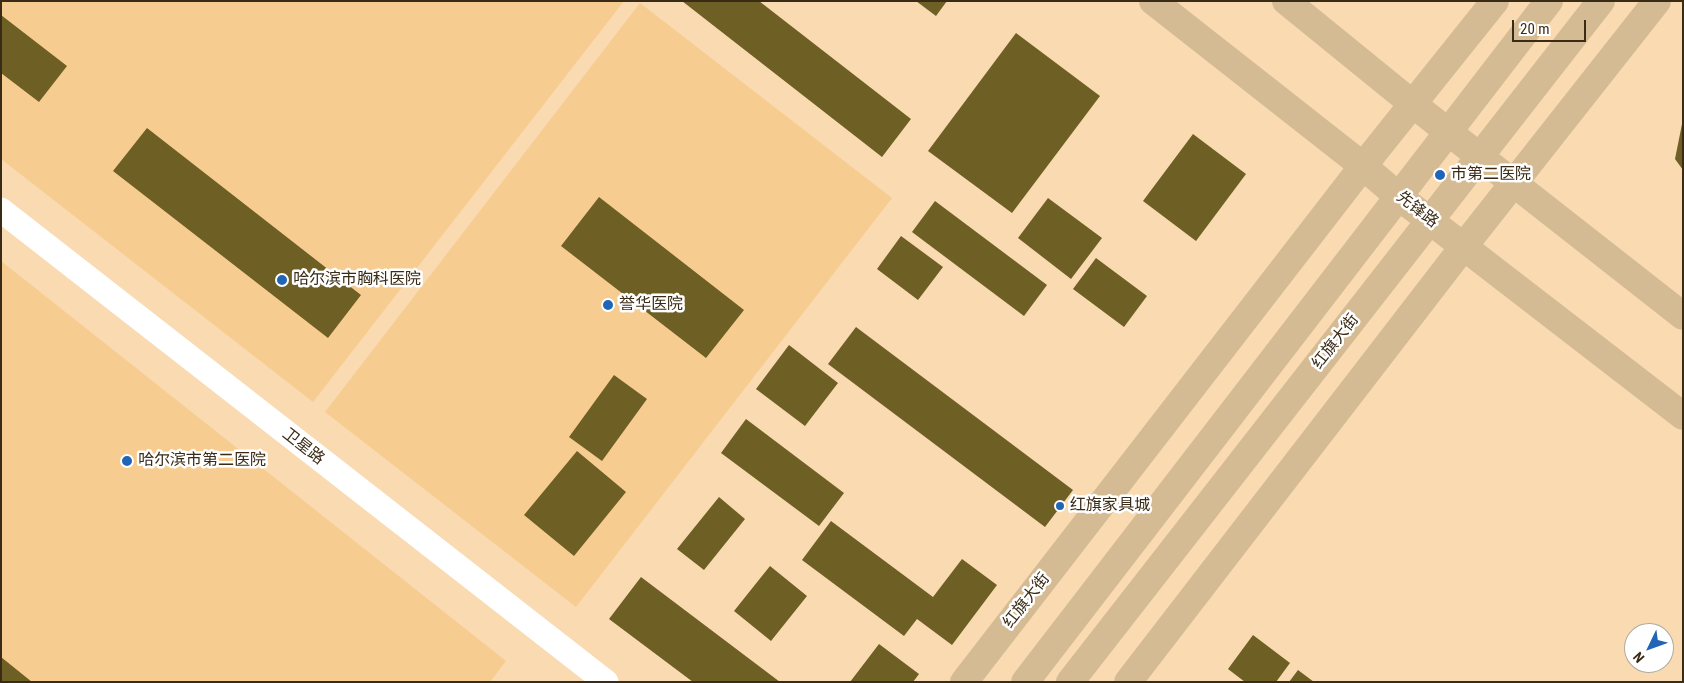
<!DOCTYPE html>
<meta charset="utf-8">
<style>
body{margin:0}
#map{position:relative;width:1684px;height:683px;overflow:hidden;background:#f9dab1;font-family:"Roboto Condensed",sans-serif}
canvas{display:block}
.frame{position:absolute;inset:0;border:2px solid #3a2b16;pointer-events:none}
.north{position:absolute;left:1624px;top:623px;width:50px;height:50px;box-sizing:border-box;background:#fff;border:1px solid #b0aaa2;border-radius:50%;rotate:228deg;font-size:14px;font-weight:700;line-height:20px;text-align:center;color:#3a2b16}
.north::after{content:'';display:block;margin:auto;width:18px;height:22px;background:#2166b6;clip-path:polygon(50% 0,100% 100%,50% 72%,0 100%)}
.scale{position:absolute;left:1512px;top:20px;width:74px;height:22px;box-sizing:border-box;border:2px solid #3a2b16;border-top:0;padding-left:6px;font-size:15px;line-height:18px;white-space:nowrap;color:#3a2b16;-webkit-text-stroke:4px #fff;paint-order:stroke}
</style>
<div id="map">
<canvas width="1684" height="683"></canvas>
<div class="frame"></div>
<div class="north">N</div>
<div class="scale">20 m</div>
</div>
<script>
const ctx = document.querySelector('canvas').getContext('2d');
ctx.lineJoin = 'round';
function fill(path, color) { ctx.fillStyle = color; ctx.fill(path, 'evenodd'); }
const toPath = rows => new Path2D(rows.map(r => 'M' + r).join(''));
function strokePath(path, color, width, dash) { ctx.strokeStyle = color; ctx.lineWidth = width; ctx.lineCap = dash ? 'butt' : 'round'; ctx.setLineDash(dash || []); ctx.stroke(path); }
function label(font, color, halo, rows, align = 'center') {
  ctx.font = font + ' "Roboto Condensed","Noto Sans SC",sans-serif'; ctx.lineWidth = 5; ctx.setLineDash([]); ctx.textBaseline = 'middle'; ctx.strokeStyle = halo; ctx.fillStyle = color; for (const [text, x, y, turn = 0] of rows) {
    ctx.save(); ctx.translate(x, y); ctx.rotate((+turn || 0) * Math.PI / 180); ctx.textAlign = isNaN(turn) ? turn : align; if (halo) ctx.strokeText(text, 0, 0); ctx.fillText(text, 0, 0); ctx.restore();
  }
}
fill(toPath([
 [1,1,624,1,313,402,1,159],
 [640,3,892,198,576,607,325,412],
 [1,261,506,661,490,682,1,682]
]), '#f7cc90');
fill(toPath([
 [682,1,759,1,911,119,882,157],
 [916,1,947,1,936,16],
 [1,15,67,66,39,102,1,73],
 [1016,33,1100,96,1012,213,928,151],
 [1682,124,1683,124,1683,170,1675,159],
 [147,128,361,295,328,338,113,171],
 [1193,134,1246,174,1196,241,1143,201],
 [599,197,744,310,706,358,561,246],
 [1048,198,1102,238,1071,279,1018,238],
 [935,201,1047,285,1024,316,912,232],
 [901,236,943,267,918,300,877,269],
 [1096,258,1147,296,1124,327,1073,289],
 [856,327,1073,490,1045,527,828,364],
 [789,345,838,383,805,426,756,389],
 [614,375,647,399,602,461,569,437],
 [746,419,844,493,819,526,721,453],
 [577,451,626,492,574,556,524,515],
 [719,497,745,519,704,570,677,549],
 [831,521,933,597,962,559,997,585,952,645,917,619,904,636,802,560],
 [770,566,807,596,771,641,734,611],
 [641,577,780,682,693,682,609,619],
 [1253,635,1290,663,1276,682,1245,682,1228,669],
 [879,644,919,674,913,682,850,682],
 [1,657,32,682,1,682],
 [1298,670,1314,682,1289,682]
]), '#6e5f24');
strokePath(toPath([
 [1,210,606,682]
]), '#fff', 25);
strokePath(toPath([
 [1153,1,1363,166,1398,196,1683,416],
 [1286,1,1414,105,1683,316],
 [964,682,1363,166,1495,1],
 [1025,682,1549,1],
 [1070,682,1601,1],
 [1128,682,1464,246,1657,1]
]), '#d5bb94', 28);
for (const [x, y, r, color] of [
 [1440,175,6,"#2166b6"],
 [282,280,6,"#2166b6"],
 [608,305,6,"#2166b6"],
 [127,461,6,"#2166b6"],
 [1060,506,5,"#2166b6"]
]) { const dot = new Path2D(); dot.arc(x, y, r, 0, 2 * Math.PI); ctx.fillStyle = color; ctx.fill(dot); strokePath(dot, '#fff', 2); }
label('16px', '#3a2b16', '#fff', [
 ["市第二医院",1451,175],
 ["哈尔滨市胸科医院",293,280],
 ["誉华医院",619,305],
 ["哈尔滨市第二医院",138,461],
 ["红旗家具城",1070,506]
], 'left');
label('16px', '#3a2b16', '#fff', [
 ["先锋路",1417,210,38],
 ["红旗大街",1336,342,-52],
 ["卫星路",303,447,38],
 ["红旗大街",1027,601,-52]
]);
</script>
